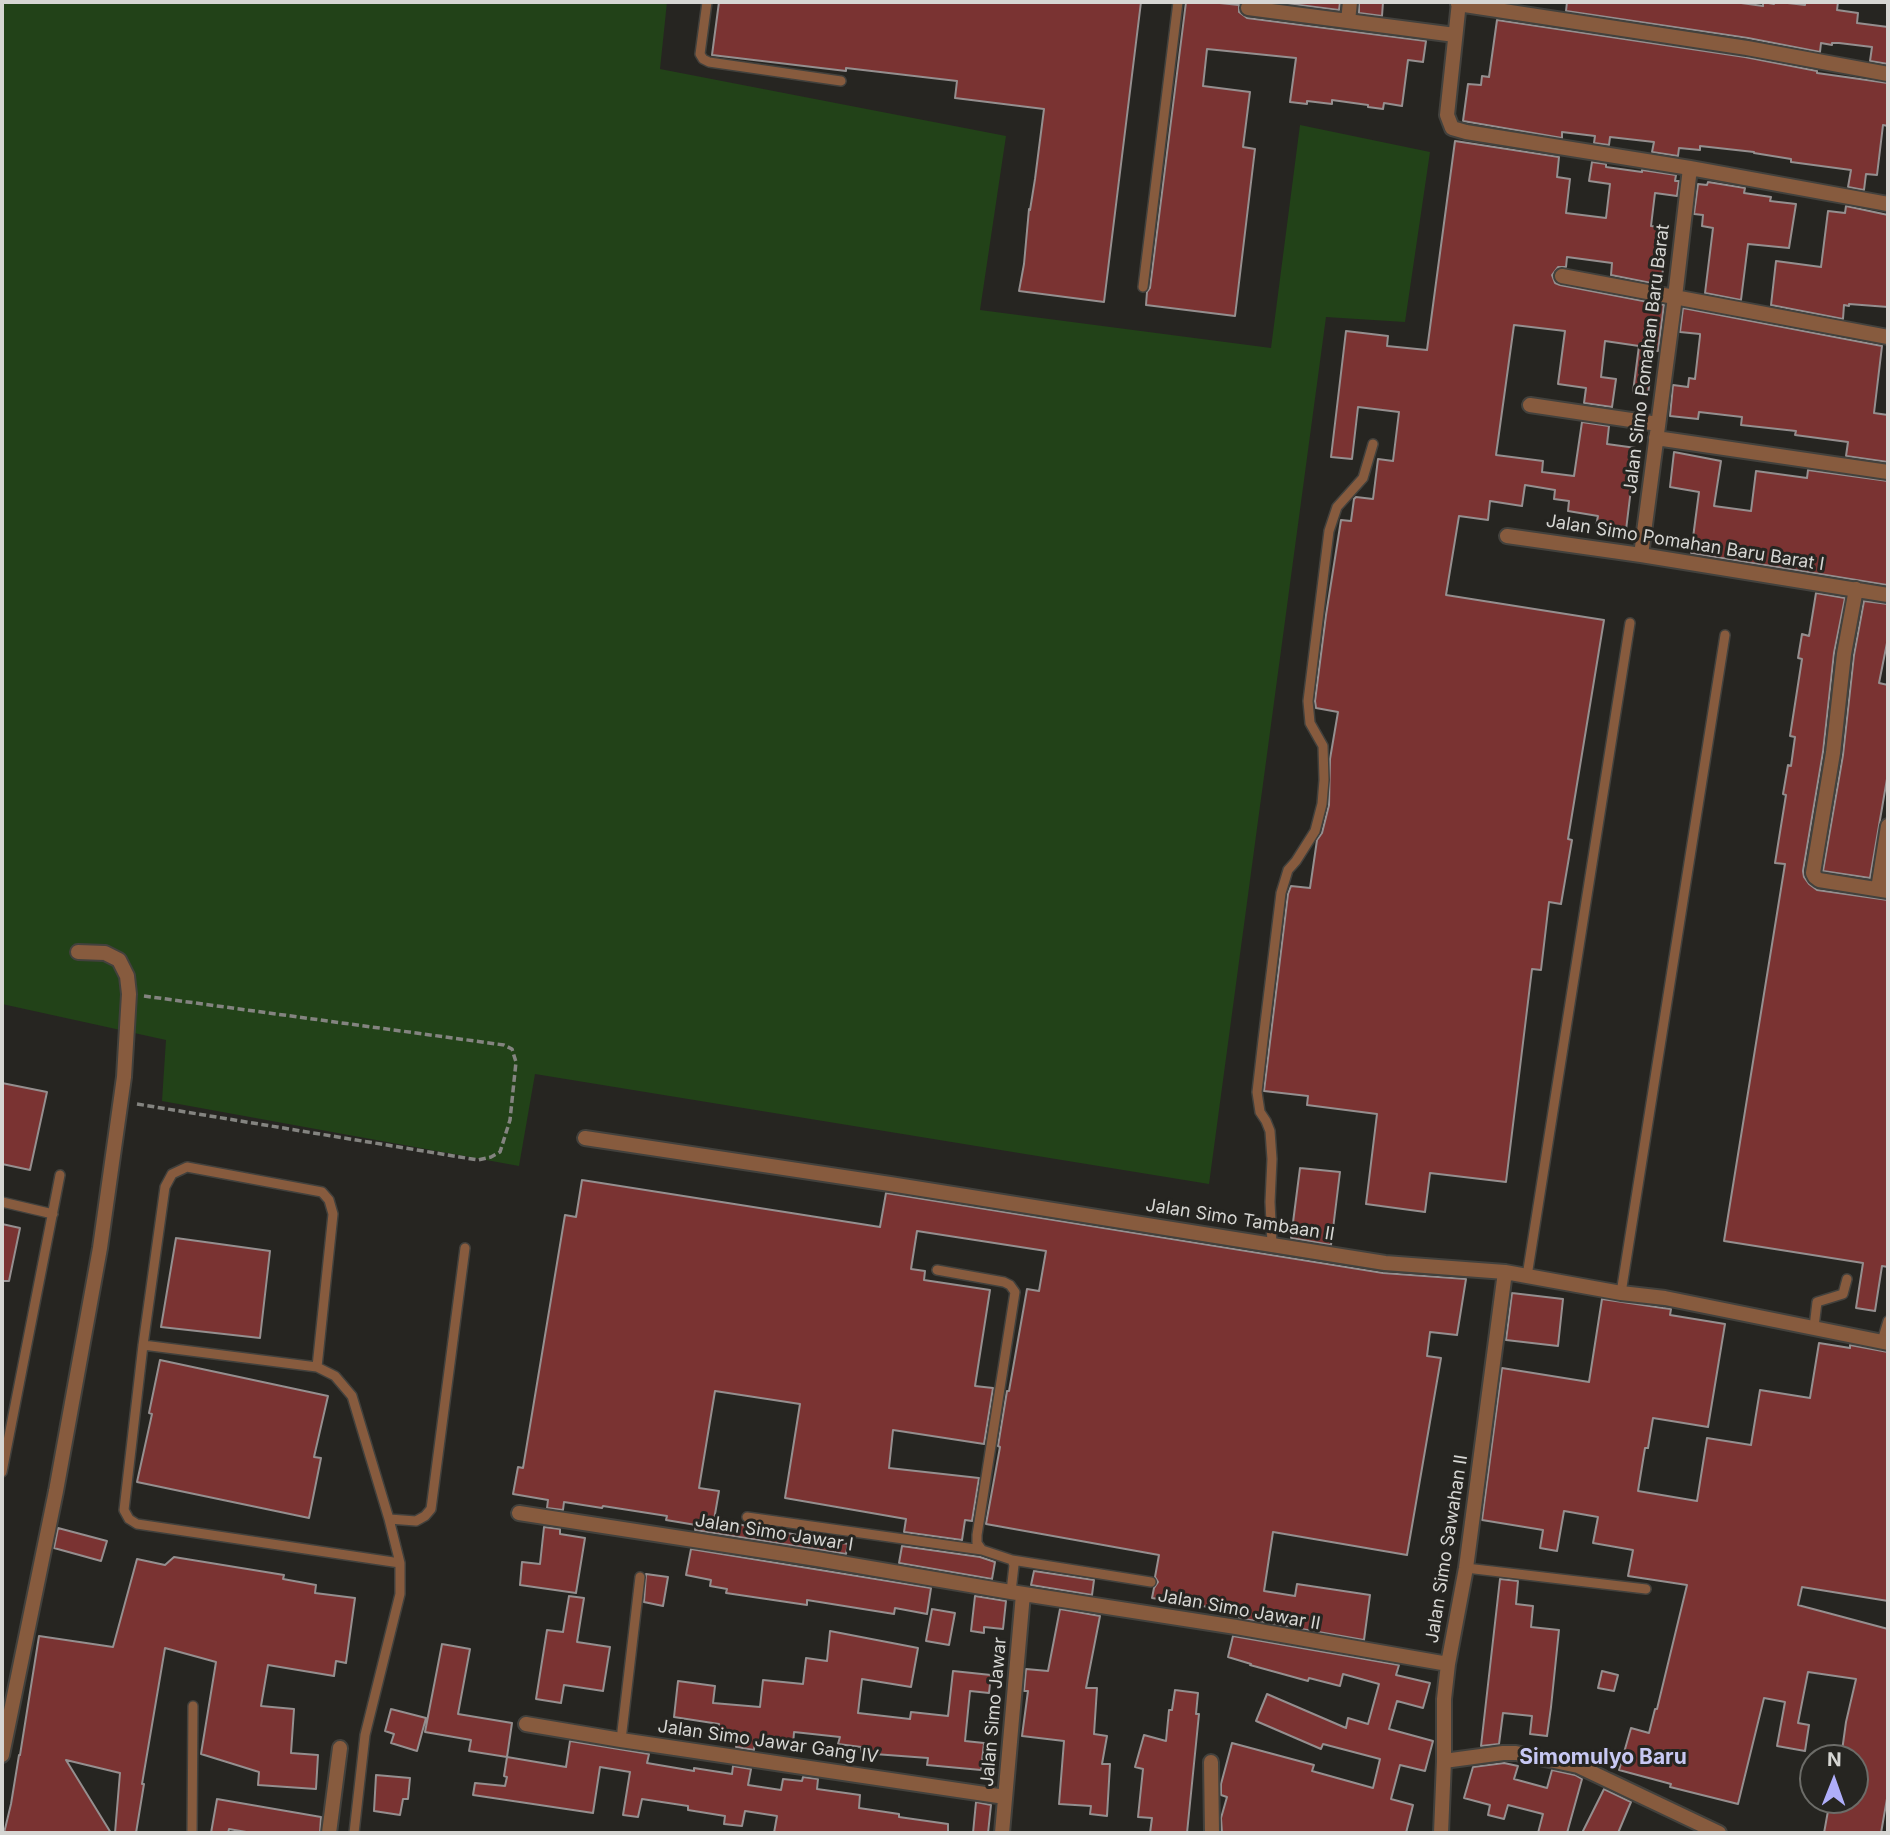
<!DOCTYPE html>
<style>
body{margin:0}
#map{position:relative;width:1890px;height:1835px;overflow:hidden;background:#262521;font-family:Inter,sans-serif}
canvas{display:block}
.frame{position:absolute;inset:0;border:4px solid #d6d6d3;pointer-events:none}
.north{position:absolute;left:1799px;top:1744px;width:70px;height:70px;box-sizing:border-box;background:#262521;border:2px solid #6c6c68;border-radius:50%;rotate:1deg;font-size:19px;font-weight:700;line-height:28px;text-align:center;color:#d6d6d3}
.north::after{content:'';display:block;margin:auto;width:24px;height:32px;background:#afaefa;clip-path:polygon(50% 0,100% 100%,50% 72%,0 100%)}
</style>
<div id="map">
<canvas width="1890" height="1835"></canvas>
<div class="frame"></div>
<div class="north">N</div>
</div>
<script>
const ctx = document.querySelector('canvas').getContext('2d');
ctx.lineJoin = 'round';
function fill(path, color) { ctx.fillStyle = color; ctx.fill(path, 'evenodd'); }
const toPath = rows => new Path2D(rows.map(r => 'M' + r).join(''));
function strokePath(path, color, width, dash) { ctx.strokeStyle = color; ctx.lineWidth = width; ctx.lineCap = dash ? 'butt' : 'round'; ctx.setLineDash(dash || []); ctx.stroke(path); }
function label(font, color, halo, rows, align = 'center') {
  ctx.font = font + ' Inter,sans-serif'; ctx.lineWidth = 6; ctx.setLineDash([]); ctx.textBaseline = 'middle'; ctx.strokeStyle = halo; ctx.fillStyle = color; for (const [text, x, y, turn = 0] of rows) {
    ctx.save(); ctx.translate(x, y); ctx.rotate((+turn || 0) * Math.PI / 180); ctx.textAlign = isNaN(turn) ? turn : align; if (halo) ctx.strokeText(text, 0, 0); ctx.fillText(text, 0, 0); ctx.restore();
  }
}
fill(toPath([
 [2,2,667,2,660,69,1006,136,980,310,1271,348,1300,125,1430,152,1405,322,1326,317,1209,1184,535,1074,519,1166,162,1101,166,1040,2,1004]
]), '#224218');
const building = toPath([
 [719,2,1141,2,1104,302,1019,291,1024,264,1029,209,1030,210,1035,179,1044,109,955,98,957,81,846,68,846,71,712,55,719,2],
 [1186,2,1210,2,1239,5,1239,12,1247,18,1426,41,1423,62,1408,60,1402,106,1384,103,1383,109,1368,107,1368,105,1332,100,1332,104,1307,101,1307,104,1290,102,1296,58,1207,49,1203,86,1250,92,1243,147,1255,149,1235,316,1146,305,1147,292,1150,288,1186,2],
 [1275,2,1340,2,1339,10,1275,2],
 [1359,2,1383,2,1382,16,1359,13,1359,2],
 [1567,2,1734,2,1763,6,1763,2,1774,4,1774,2,1779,2,1805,5,1805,2,1838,2,1837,10,1858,13,1857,23,1888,27,1888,64,1870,61,1872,47,1839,43,1832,43,1832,45,1821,43,1820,52,1748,38,1566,11,1567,2],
 [1497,20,1745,57,1817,71,1817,73,1888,83,1888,126,1883,125,1877,175,1866,174,1864,190,1848,187,1851,170,1791,162,1791,159,1754,153,1754,152,1700,146,1700,150,1679,148,1678,156,1652,152,1654,142,1610,137,1609,145,1594,143,1595,136,1562,132,1562,138,1463,121,1468,84,1481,85,1482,76,1489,77,1497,20],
 [1455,141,1559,157,1557,177,1570,179,1566,213,1606,218,1610,184,1589,181,1592,162,1606,164,1606,167,1642,172,1642,170,1676,175,1675,181,1679,181,1677,196,1655,193,1651,226,1668,228,1661,285,1611,275,1612,263,1567,257,1566,267,1558,267,1552,275,1555,283,1560,285,1664,305,1658,351,1654,351,1648,394,1633,392,1639,346,1605,341,1601,377,1616,379,1612,407,1584,403,1586,388,1558,384,1565,331,1514,325,1496,455,1543,461,1542,472,1574,476,1582,422,1609,426,1607,444,1636,448,1626,530,1596,526,1598,516,1568,511,1569,501,1554,499,1555,490,1525,485,1522,506,1490,501,1488,520,1459,516,1446,595,1604,620,1568,839,1572,840,1561,904,1549,902,1541,970,1532,969,1506,1182,1430,1173,1425,1212,1366,1204,1377,1114,1307,1105,1308,1096,1264,1091,1288,894,1291,886,1310,888,1317,840,1322,833,1329,805,1330,759,1338,712,1316,708,1315,701,1326,615,1341,520,1351,521,1354,499,1356,497,1373,499,1378,459,1393,461,1399,412,1358,407,1352,459,1331,457,1346,331,1388,336,1387,346,1427,350,1455,141],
 [1708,182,1745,188,1744,193,1771,197,1770,201,1796,204,1789,248,1748,244,1741,300,1705,293,1713,228,1702,226,1703,215,1694,214,1698,184,1707,185,1708,182],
 [1846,206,1888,215,1888,307,1849,304,1849,306,1844,305,1843,319,1771,305,1776,261,1821,267,1828,211,1845,213,1846,206],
 [1683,308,1882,346,1874,413,1888,415,1888,462,1846,456,1848,442,1795,435,1796,431,1741,425,1742,417,1699,412,1698,419,1670,416,1673,385,1688,387,1689,378,1695,379,1700,336,1700,334,1680,332,1683,308],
 [1674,452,1721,461,1714,506,1751,511,1756,471,1807,478,1808,470,1888,481,1887,585,1691,553,1699,492,1670,487,1674,452],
 [1816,593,1845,598,1834,653,1823,752,1803,871,1804,877,1809,884,1817,890,1888,900,1888,1267,1882,1266,1875,1311,1856,1308,1863,1263,1724,1241,1785,864,1775,863,1786,795,1783,794,1788,765,1791,766,1795,737,1790,736,1802,659,1798,658,1802,634,1809,636,1816,593],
 [1864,601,1888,604,1888,638,1879,683,1888,685,1888,779,1887,779,1870,878,1823,871,1843,755,1854,655,1864,601],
 [2,1083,47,1092,30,1170,2,1164,2,1083],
 [1300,1168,1340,1172,1331,1245,1291,1238,1300,1168],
 [582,1180,880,1227,886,1193,1383,1273,1466,1279,1457,1335,1430,1332,1427,1356,1441,1358,1407,1555,1273,1532,1264,1591,1295,1596,1297,1584,1370,1595,1364,1640,1239,1618,1240,1612,1152,1598,1154,1588,1158,1582,1155,1577,1159,1555,986,1524,1000,1447,998,1446,1007,1391,1009,1391,1027,1289,1039,1291,1046,1251,917,1231,911,1269,925,1271,924,1280,990,1290,975,1386,993,1388,984,1444,893,1430,889,1468,979,1478,972,1521,965,1520,962,1540,904,1532,906,1519,785,1498,800,1404,715,1391,699,1488,719,1491,714,1520,848,1544,846,1554,695,1530,696,1525,666,1520,667,1516,603,1506,602,1508,564,1502,563,1510,547,1508,548,1500,513,1494,518,1467,523,1468,565,1215,576,1217,582,1180],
 [2,1224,20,1228,9,1281,2,1281,2,1224],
 [176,1238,270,1251,260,1338,161,1327,176,1238],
 [1512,1293,1563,1299,1558,1346,1506,1340,1512,1293],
 [1602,1299,1663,1308,1671,1309,1670,1315,1725,1324,1708,1427,1653,1418,1648,1448,1645,1448,1638,1491,1697,1501,1707,1438,1751,1445,1760,1390,1810,1398,1819,1343,1850,1348,1850,1345,1888,1352,1888,1601,1802,1587,1798,1605,1888,1629,1888,1793,1881,1833,1824,1833,1830,1800,1855,1800,1855,1758,1841,1758,1846,1722,1856,1679,1808,1672,1798,1723,1809,1725,1805,1751,1777,1746,1785,1702,1764,1698,1738,1804,1670,1787,1671,1784,1619,1770,1631,1728,1649,1733,1655,1709,1657,1709,1687,1585,1628,1576,1633,1550,1593,1543,1598,1517,1564,1511,1557,1551,1540,1548,1543,1530,1482,1520,1502,1368,1589,1382,1602,1299],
 [160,1360,328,1396,314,1457,321,1458,309,1518,137,1482,152,1414,149,1413,160,1360],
 [544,1527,560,1529,560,1534,585,1538,576,1593,520,1585,522,1562,540,1564,544,1527],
 [58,1528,107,1541,101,1561,54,1548,58,1528],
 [902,1546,980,1557,995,1562,992,1579,899,1563,902,1546],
 [691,1549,931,1588,927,1614,895,1608,894,1614,807,1600,807,1605,726,1593,727,1589,710,1586,711,1580,686,1575,691,1549],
 [174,1557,284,1575,283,1579,316,1585,315,1593,355,1598,346,1663,336,1661,334,1676,268,1665,261,1706,294,1709,291,1753,318,1755,316,1789,258,1785,259,1772,201,1754,216,1662,165,1648,142,1784,144,1784,136,1833,115,1833,120,1773,66,1760,111,1833,4,1833,11,1804,19,1755,20,1755,39,1636,113,1647,137,1559,165,1565,174,1557],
 [1034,1571,1094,1580,1092,1595,1031,1585,1034,1571],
 [646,1574,668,1577,663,1606,644,1602,646,1574],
 [1500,1579,1518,1581,1516,1604,1533,1606,1531,1627,1559,1630,1551,1707,1547,1736,1530,1734,1532,1716,1503,1713,1499,1744,1481,1746,1500,1579],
 [569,1596,584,1598,577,1642,610,1647,603,1691,564,1685,561,1703,536,1699,547,1630,563,1632,569,1596],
 [975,1596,1006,1601,1003,1629,984,1627,984,1633,971,1631,975,1596],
 [932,1609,955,1613,949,1645,926,1641,932,1609],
 [1060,1609,1100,1616,1086,1688,1097,1688,1094,1734,1107,1736,1102,1764,1110,1764,1107,1816,1090,1814,1091,1806,1059,1804,1064,1741,1022,1736,1028,1691,1024,1691,1026,1669,1048,1671,1060,1609],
 [830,1631,918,1648,911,1687,862,1679,858,1713,910,1719,911,1712,948,1716,953,1671,991,1675,989,1693,970,1691,965,1741,984,1743,981,1770,927,1765,928,1758,861,1753,861,1747,838,1744,840,1737,794,1732,793,1746,755,1741,754,1750,736,1747,738,1739,718,1737,719,1724,674,1717,678,1681,715,1686,713,1703,760,1707,763,1680,803,1684,806,1658,827,1661,830,1631],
 [1233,1636,1399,1665,1396,1675,1430,1683,1423,1708,1397,1701,1389,1729,1433,1741,1425,1771,1400,1765,1391,1799,1413,1805,1406,1833,1222,1833,1221,1818,1227,1797,1221,1795,1221,1784,1232,1743,1314,1765,1312,1771,1373,1788,1380,1759,1323,1744,1321,1749,1256,1721,1267,1694,1346,1728,1348,1718,1368,1724,1379,1684,1343,1674,1340,1686,1309,1678,1308,1681,1250,1665,1251,1664,1228,1657,1233,1636],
 [442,1644,470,1649,458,1714,512,1723,507,1757,469,1751,471,1740,425,1732,442,1644],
 [1602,1671,1618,1675,1614,1691,1598,1688,1602,1671],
 [1175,1690,1198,1693,1196,1714,1199,1714,1187,1833,1150,1833,1152,1818,1138,1817,1143,1769,1135,1767,1144,1735,1166,1741,1169,1710,1172,1710,1175,1690],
 [391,1709,426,1718,417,1751,391,1743,394,1734,385,1731,391,1709],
 [570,1741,649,1754,647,1763,694,1771,694,1768,732,1774,733,1766,751,1769,748,1785,781,1790,783,1779,802,1781,803,1777,818,1779,817,1789,860,1795,859,1808,899,1814,899,1817,948,1824,948,1833,774,1833,777,1816,745,1811,742,1826,724,1824,725,1816,688,1810,688,1806,642,1799,638,1817,623,1815,630,1772,600,1767,593,1813,473,1795,475,1783,505,1786,507,1777,504,1776,507,1757,566,1767,570,1741],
 [1504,1763,1518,1766,1514,1779,1547,1788,1552,1770,1575,1775,1582,1779,1567,1833,1538,1833,1543,1814,1508,1805,1504,1819,1488,1815,1490,1805,1464,1798,1473,1767,1504,1763],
 [376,1775,410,1778,408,1799,403,1799,400,1815,374,1811,376,1775],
 [1604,1789,1631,1802,1618,1833,1582,1833,1604,1789],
 [217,1799,321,1817,320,1833,252,1833,229,1829,228,1833,211,1833,217,1799],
 [976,1802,991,1805,988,1833,973,1833,976,1802]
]);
fill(building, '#7a3332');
strokePath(building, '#958f8f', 2);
const lane = toPath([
 [707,2,700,54,703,59,709,62,841,81],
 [1143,287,1178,2],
 [2,1202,53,1214],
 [1272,1244,1270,1202,1272,1159,1270,1131,1266,1121,1260,1112,1257,1092,1263,1040,1281,893,1285,880,1288,870,1296,861,1315,831,1322,804,1324,780,1323,746,1310,723,1308,701,1329,531,1337,507,1363,478,1373,444],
 [937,1270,1004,1282,1010,1285,1015,1292,977,1535,977,1543,982,1550,1012,1560,1014,1565,1011,1592],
 [1527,1276,1630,623],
 [1621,1293,1725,635],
 [1814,1327,1817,1302,1843,1294,1847,1279],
 [1882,1341,1888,1321],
 [143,1345,317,1367],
 [2,1472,60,1175],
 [747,1517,982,1550],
 [389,1519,416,1521,425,1516,431,1509,465,1248],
 [1012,1560,1151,1582],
 [1466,1568,1646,1589],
 [621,1740,640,1577],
 [192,1833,193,1706],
 [354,1833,365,1735,400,1594,400,1563,389,1519,352,1396,335,1376,317,1367,333,1214,329,1200,322,1192,187,1167,172,1174,165,1187,143,1345,124,1510,129,1519,137,1524,400,1563]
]);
const street = toPath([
 [1459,2,1447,115,1452,128,1466,132,1690,168,1888,204],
 [1458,4,1747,48,1888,74],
 [1248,8,1455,35],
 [1348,21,1350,2],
 [1562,276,1888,337],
 [1530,405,1658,424],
 [1656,438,1888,472],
 [1507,536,1641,555,1888,595],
 [1641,555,1675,297,1690,168],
 [1856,589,1844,654,1833,753,1813,873,1815,877,1819,880,1888,891],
 [1878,889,1888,826],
 [585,1138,890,1184,1385,1263,1505,1272,1621,1293,1665,1298,1888,1343],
 [519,1513,817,1559,1011,1592,1236,1627,1448,1664],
 [526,1724,621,1740,1005,1797],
 [2,1755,56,1491,100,1248,124,1077,129,994,127,976,119,960,105,953,78,952],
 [1444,1761,1503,1753,1516,1753,1578,1766,1719,1833],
 [1211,1762,1212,1833],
 [329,1833,340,1748],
 [1002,1833,1023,1594],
 [1441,1833,1444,1761,1444,1699,1448,1664,1466,1568,1505,1272]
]);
strokePath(lane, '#42413d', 12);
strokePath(street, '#42413d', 18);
strokePath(toPath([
 [137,1104,478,1160,491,1157,500,1152,510,1120,516,1062,512,1049,504,1045,144,996]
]), '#848480', 3.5, [7, 3.5]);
strokePath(lane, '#875b3e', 9);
strokePath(street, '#875b3e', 14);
label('18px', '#d6d6d3', '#262521', [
 ["Jalan Simo Pomahan Baru Barat",1647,359,-83],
 ["Jalan Simo Pomahan Baru Barat I",1685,543,9],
 ["Jalan Simo Tambaan II",1240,1220,9],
 ["Jalan Simo Jawar I",774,1533,9],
 ["Jalan Simo Sawahan II",1447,1549,-81],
 ["Jalan Simo Jawar II",1239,1610,10],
 ["Jalan Simo Jawar",994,1712,-85],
 ["Jalan Simo Jawar Gang IV",768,1742,8]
]);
label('bold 21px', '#c7c8f3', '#262521', [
 ["Simomulyo Baru",1603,1758]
]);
</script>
